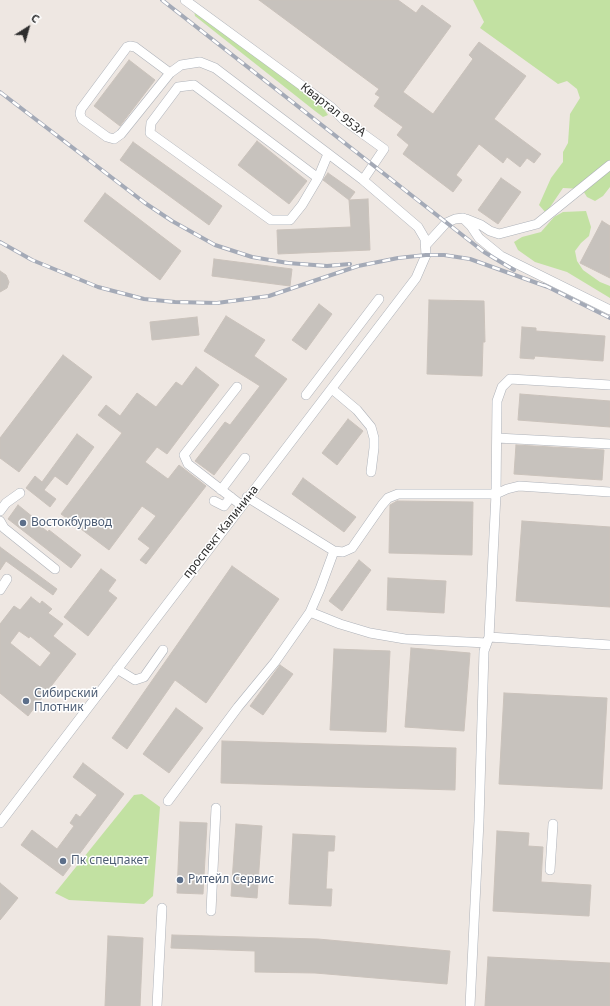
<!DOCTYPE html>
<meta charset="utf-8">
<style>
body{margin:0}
#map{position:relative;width:610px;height:1006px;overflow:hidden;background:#eee7e2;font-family:"Noto Sans",sans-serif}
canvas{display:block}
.north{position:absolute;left:8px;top:8px;width:40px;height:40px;-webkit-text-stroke:3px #fff;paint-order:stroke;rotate:37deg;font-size:11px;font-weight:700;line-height:16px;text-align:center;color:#2e2e2e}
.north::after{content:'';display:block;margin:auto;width:14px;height:18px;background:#2e2e2e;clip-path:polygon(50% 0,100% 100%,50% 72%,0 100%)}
</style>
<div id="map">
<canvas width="610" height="1006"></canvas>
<div class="north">С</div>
</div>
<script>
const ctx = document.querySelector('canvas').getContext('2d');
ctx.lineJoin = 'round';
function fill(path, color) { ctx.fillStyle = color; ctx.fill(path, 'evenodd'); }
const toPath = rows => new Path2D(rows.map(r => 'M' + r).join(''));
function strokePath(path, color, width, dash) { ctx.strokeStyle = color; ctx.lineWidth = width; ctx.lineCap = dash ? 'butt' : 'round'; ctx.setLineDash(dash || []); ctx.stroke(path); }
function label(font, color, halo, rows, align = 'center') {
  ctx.font = font + ' "Noto Sans",sans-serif'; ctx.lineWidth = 3; ctx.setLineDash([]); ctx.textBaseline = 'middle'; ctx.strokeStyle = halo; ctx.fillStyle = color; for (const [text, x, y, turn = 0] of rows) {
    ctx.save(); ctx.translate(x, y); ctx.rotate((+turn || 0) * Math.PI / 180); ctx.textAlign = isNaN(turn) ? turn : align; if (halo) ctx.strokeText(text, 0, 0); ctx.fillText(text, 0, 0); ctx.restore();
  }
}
fill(toPath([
 [473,0,610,0,610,187,603,196,595,201,587,197,582,189,563,188,546,213,539,205,551,178,563,162,563,152,568,143,570,114,580,98,577,89,567,81,558,84,480,28,484,22],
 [194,11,321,105,328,115,323,117,315,111,195,16],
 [586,211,591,227,589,236,581,243,575,251,577,261,583,270,600,282,610,286,610,298,567,272,535,262,518,250,514,242,522,237,541,232,554,217,563,212],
 [142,794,160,807,153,896,144,904,69,900,55,893,134,795]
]), '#c2e1a2');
const building = toPath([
 [259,0,398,0,416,13,422,5,451,26,403,92,433,114,473,59,469,55,479,42,526,76,494,119,541,154,534,163,527,158,520,167,507,157,503,163,479,144,456,175,462,180,453,192,403,154,409,145,397,135,403,127,374,106,380,97,375,94,379,89,259,0],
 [129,60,155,80,120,126,94,106,129,60],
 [257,141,307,181,289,204,238,165,257,141],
 [133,142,222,206,209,225,120,160,133,142],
 [328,173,355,192,349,200,323,180,328,173],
 [501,178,521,192,498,224,478,210,501,178],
 [105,193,181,251,160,280,84,221,105,193],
 [368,199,370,250,278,254,277,230,351,227,349,200,368,199],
 [602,221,610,226,610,278,580,263,602,221],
 [214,259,292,269,290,286,212,276,214,259],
 [0,271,6,275,9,282,7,288,0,292,0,271],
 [429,300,484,301,485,342,483,342,482,376,427,374,429,300],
 [319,304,332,314,306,350,292,340,319,304],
 [226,316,265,340,254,356,287,379,214,475,195,461,225,422,230,425,260,386,204,351,226,316],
 [197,317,199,335,152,340,150,322,197,317],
 [522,327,536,328,536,331,605,336,603,361,535,356,534,359,520,358,522,327],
 [63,355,92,377,19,472,0,458,0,438,63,355],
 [196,367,219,385,167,454,157,447,145,462,168,479,179,465,206,486,146,564,140,560,150,548,138,539,156,516,142,506,109,550,61,514,122,433,98,415,106,405,120,416,137,393,156,407,176,382,182,386,196,367],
 [520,394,610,401,610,427,518,420,520,394],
 [348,419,363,431,337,465,322,453,348,419],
 [77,434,94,447,67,485,55,476,44,490,56,499,50,507,26,488,35,476,42,482,77,434],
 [516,445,604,450,602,480,514,474,516,445],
 [303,478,356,517,344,532,292,494,303,478],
 [397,501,473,502,472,555,389,553,390,505,397,501],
 [18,505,39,522,38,524,48,532,49,530,81,555,71,568,8,519,18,505],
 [522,521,610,527,610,607,516,601,522,521],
 [0,547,57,589,53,595,6,561,0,570,0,547],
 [359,560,371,570,342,611,329,601,359,560],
 [232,566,279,599,206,703,175,680,127,749,112,738,232,566],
 [101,569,116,580,108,591,117,598,88,636,64,617,101,569],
 [388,578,446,581,444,613,387,610,388,578],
 [31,597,40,604,42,601,52,609,48,613,63,624,53,636,76,654,28,716,0,693,0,624,14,606,20,610,31,597],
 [19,631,29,638,30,636,51,653,40,667,10,643,19,631],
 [411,648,470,653,464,731,405,727,411,648],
 [334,649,390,651,386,732,330,730,334,649],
 [280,665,293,674,263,715,250,706,280,665],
 [504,693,607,698,602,789,499,784,504,693],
 [176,708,203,728,169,773,143,754,176,708],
 [222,741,456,748,455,790,221,783,222,741],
 [83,763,124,794,63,876,21,845,32,830,57,849,74,826,70,823,76,814,80,817,97,795,73,777,83,763],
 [180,822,207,823,203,894,177,893,180,822],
 [236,824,262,826,257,898,231,896,236,824],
 [497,831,529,833,528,846,543,847,541,882,591,885,589,916,493,911,497,831],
 [293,834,335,836,334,851,328,851,326,889,332,889,331,906,289,904,293,834],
 [0,883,18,898,0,920,0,883],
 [172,935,318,939,450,951,447,984,315,973,255,972,255,951,171,948,172,935],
 [108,936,143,938,140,1006,105,1006,108,936],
 [488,957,610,963,610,1006,485,1006,488,957]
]);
fill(building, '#c7c2bd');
strokePath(building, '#cac2bb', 1);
const minor = toPath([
 [170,73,135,47,130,46,127,47,81,109,80,114,82,119,107,137,114,139,121,134,170,73,181,65,200,62,215,68,363,180],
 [318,178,194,85,178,87,151,123,150,133,271,220,290,220,302,205,318,178,328,154],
 [466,219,481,225,490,231,499,234,537,224,610,165],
 [426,245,446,223,455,219,463,218,471,226,479,238,501,256,610,310],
 [610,385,510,379,502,387,497,401,496,494,489,637,610,645],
 [237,387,184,455,188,464,241,505],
 [332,389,357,410,371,427,374,438,374,448,371,472],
 [306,395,379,299],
 [497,438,610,444],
 [221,490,245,458],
 [247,497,334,551,343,552,352,548,382,505,388,498,398,494,496,494,507,489,519,486,610,492],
 [214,501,224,506,231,497],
 [0,511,6,503,20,493],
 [0,521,4,528,55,569],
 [0,590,7,579],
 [310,612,340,624,370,633,405,639,487,643],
 [117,669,135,680,144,677,163,650],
 [168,801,238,707,275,662,310,612,320,589,334,551],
 [0,823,416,278,426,255,425,239,418,227,363,180,384,149,344,120,331,107,185,0],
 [550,870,553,824],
 [211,911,216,808],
 [157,1006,162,908],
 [470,1006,479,821,484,651,489,637]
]);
strokePath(minor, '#aeb2b9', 10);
strokePath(minor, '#fff', 9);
const rail = toPath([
 [162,0,484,252,514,270],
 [0,92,145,203,172,221,215,245,252,257,288,263,327,266,350,264],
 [0,242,32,260,98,287,144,299,175,302,217,303,269,296,358,266,398,258,426,255,444,255,470,259,548,287],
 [544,285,610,318]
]);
strokePath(rail, '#a4aab7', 4);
strokePath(rail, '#fff', 2.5, [8]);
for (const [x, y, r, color] of [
 [23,523,4,"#5c6f8a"],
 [26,701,4,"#5c6f8a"],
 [63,861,4,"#5c6f8a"],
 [180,880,4,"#5c6f8a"]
]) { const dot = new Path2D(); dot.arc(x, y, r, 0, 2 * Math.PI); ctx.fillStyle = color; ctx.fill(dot); strokePath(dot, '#fff', 1.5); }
label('12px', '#2e2e2e', '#fff', [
 ["Квартал 953А",333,110,38],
 ["проспект Калинина",221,532,-52]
]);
label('12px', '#4e5e75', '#fff', [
 ["Востокбурвод",31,523],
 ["Сибирский",34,694],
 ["Плотник",34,708],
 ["Пк спецпакет",71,861],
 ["Ритейл Сервис",188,880]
], 'left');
</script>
